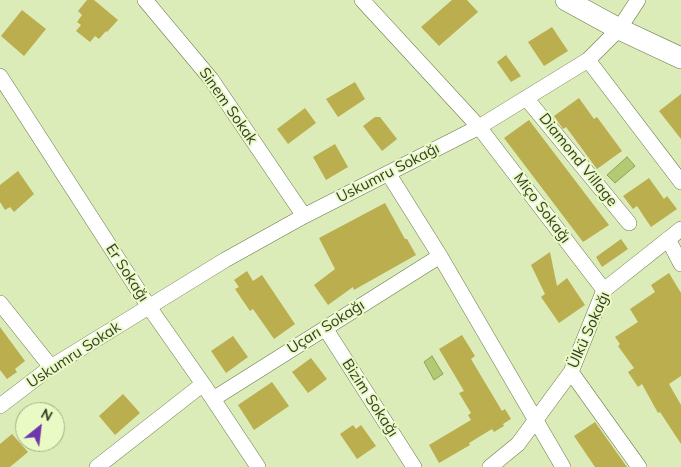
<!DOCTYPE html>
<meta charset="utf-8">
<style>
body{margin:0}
#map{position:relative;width:681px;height:467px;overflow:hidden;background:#dcecb8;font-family:Mulish,sans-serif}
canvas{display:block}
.north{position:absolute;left:15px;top:402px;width:50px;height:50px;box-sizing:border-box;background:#e9fac5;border:1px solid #a2ae86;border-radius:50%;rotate:29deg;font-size:14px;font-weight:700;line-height:20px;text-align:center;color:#373d28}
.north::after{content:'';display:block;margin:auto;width:18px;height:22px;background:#7036ac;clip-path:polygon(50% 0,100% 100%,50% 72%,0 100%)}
</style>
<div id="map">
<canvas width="681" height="467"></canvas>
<div class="north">N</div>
</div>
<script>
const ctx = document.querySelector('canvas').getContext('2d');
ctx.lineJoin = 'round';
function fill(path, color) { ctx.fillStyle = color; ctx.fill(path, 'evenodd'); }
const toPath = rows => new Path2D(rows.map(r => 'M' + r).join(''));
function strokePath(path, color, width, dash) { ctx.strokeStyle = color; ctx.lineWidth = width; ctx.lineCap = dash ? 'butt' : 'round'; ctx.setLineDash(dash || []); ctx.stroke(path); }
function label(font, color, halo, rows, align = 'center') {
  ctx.font = font + ' Mulish,sans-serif'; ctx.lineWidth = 4; ctx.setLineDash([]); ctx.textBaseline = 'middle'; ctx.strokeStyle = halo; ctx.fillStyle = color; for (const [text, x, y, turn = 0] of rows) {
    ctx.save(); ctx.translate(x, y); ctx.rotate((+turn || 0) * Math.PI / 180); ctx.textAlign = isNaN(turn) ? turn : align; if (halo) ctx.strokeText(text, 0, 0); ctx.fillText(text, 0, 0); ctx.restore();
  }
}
const water = toPath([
 [627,157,635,166,615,183,607,175,627,157],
 [432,356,443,374,434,380,424,362,432,356]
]);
fill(water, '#b2cb72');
strokePath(water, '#8da05c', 1);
fill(toPath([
 [87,0,94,0,118,20,107,32,106,31,99,39,95,36,90,42,76,31,81,25,77,22,82,15,78,11],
 [452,0,467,0,478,12,439,46,421,27],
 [22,10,46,29,24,56,1,36],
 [552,27,568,51,544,66,528,42],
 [506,55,521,76,511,82,497,62],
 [355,82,365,99,338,117,326,99],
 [681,94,681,139,659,111],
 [579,98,594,119,597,117,622,151,597,169,566,127,563,129,554,116],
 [305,108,316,123,288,144,277,129],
 [375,117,380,117,397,139,382,151,363,126],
 [529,120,609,225,583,242,504,138],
 [335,144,348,167,326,180,313,157],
 [18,171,34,194,14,212,10,207,5,210,0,202,0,185],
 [649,178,664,199,667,196,677,209,651,227,637,206,633,209,623,196],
 [385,203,405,239,407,239,416,255,354,290,353,287,328,305,314,285,335,269,319,238],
 [621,239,628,249,602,267,596,257],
 [550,252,557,286,567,278,585,305,559,323,541,297,545,294,531,265],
 [247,271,253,281,262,275,295,324,274,339,253,309,250,311,235,289,239,287,234,280],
 [669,273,681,293,681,376,669,384,681,405,681,444,660,412,658,413,642,384,638,387,628,372,634,368,618,346,620,344,615,337,638,322,630,309,655,292,651,285],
 [0,327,25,361,15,369,17,372,7,379,0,370],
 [462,335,475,356,471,359,502,411,505,409,511,419,503,424,504,426,494,432,492,429,469,443,470,445,439,463,429,445,471,420,468,415,471,413,459,393,464,391,439,349],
 [233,336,248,357,226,373,211,351],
 [311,358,327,379,308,393,292,372],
 [272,382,289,406,254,430,238,405],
 [123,394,140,413,115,435,99,416],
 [595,422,627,467,595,467,574,436],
 [353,425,356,429,361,425,376,446,357,459,340,434],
 [12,434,28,452,10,467,0,467,0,444]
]), '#baae4e');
const minor = toPath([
 [145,0,211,79,304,216],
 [362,0,479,127,604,290],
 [588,60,681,182],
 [0,76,149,307,203,384,258,467],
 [526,98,629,223],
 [388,173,440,256,563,467],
 [668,239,681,264],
 [0,303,51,367],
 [325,328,414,467],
 [571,372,639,467],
 [213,399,440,256],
 [0,406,51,367,225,260,304,216,479,127,588,60,619,29,638,0],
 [97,467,203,384],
 [490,467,518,444,571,372,604,290,681,229]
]);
const secondary = toPath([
 [566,0,619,29,681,58]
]);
strokePath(minor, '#6b794a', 16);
strokePath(secondary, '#6b794a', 22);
strokePath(minor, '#fff', 15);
strokePath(secondary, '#fff', 21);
label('15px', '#373d28', '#e9fac5', [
 ["Sinem Sokak",228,106,55],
 ["Diamond Village",578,160,51],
 ["Uskumru Sokağı",388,173,-27],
 ["Miço Sokağı",542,208,53],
 ["Er Sokağı",127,273,57],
 ["Uçarı Sokağı",326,327,-32],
 ["Ülkü Sokağı",589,330,-66],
 ["Uskumru Sokak",74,355,-33],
 ["Bizim Sokağı",370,398,57]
]);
</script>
